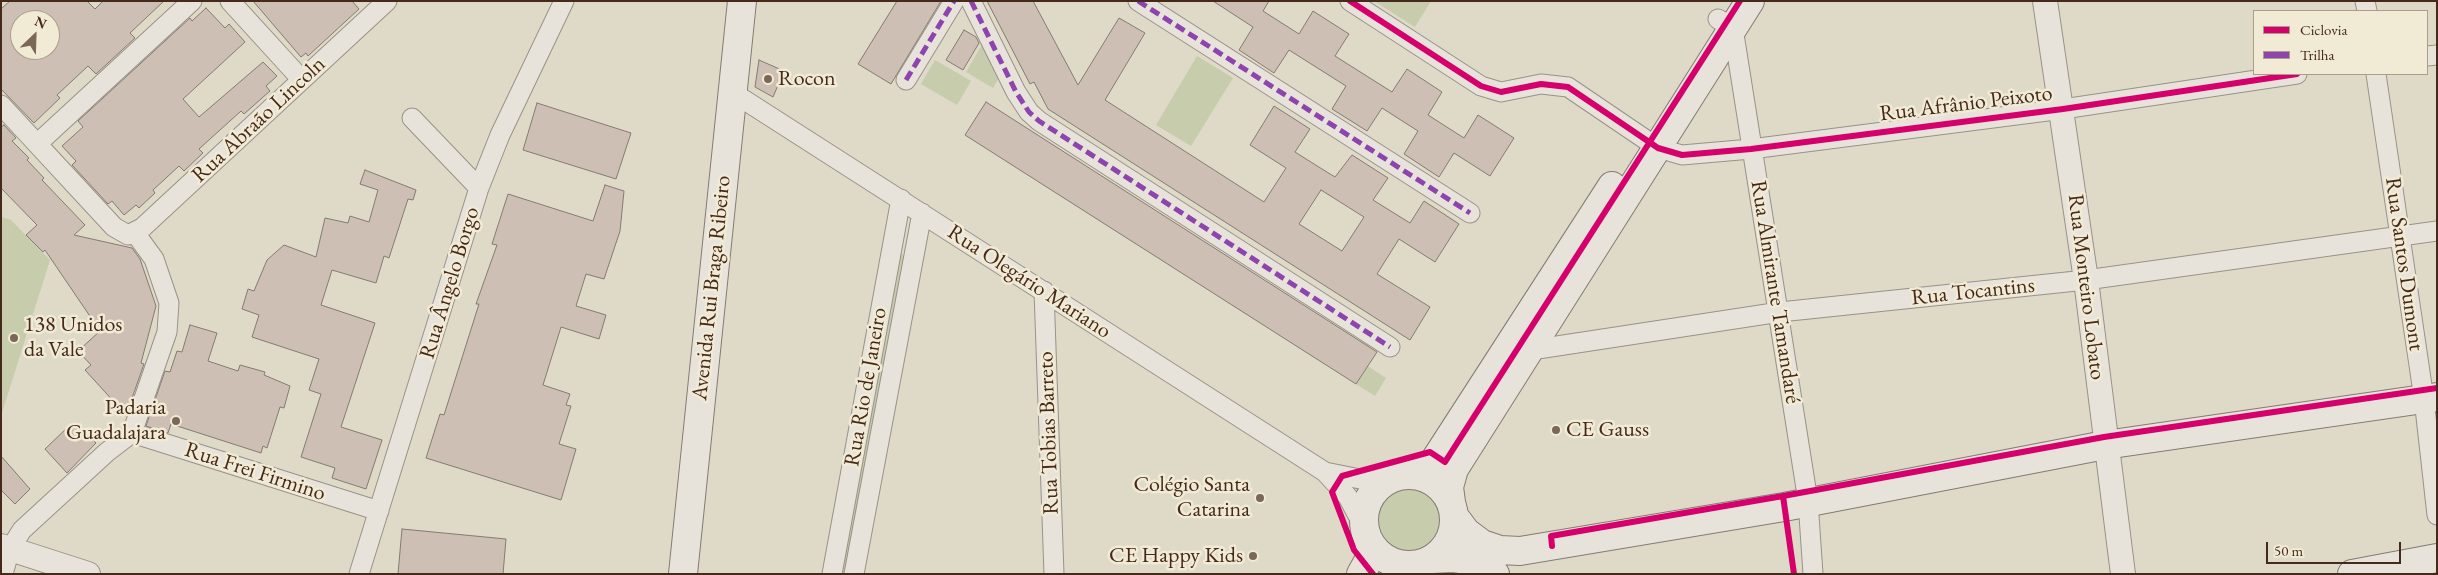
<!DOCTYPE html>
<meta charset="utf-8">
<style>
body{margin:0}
#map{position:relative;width:2438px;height:575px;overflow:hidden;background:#dfd9c8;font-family:"EB Garamond",serif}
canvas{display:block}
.frame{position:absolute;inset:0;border:2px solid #452a1b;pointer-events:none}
.legend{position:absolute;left:2253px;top:10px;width:175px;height:65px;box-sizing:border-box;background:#f1ead5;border:1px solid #ac9d8b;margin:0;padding:6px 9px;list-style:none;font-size:15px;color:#452a1b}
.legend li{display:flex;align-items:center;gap:10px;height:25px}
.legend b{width:25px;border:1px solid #ac9d8b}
.north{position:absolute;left:10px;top:10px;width:50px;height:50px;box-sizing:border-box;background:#f1ead5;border:1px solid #ac9d8b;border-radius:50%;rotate:24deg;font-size:14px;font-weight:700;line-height:20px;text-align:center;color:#452a1b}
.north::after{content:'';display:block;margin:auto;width:18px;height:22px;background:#7b6758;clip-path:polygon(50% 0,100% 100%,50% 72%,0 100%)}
.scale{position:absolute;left:2266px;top:542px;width:135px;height:22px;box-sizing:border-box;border:2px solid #452a1b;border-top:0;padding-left:6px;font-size:15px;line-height:18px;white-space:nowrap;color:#452a1b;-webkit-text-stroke:4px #f1ead5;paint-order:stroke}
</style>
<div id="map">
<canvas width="2438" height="575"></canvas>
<div class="frame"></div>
<ul class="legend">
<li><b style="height:6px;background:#d6006c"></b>Ciclovia</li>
<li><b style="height:6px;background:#8e44ad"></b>Trilha</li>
</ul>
<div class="north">N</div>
<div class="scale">50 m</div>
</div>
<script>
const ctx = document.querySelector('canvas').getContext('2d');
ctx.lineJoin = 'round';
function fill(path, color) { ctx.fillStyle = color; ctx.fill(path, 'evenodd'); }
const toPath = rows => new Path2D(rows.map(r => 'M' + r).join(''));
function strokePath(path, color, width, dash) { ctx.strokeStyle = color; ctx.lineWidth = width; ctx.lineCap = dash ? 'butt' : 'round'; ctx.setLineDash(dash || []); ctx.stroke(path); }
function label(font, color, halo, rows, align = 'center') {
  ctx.font = font + ' "EB Garamond",serif'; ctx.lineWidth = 5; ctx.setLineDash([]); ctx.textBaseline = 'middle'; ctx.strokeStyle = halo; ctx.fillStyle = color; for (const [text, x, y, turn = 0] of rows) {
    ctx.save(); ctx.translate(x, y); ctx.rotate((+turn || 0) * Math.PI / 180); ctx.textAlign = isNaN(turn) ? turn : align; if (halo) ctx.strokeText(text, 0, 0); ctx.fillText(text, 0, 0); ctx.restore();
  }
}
fill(toPath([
 [1374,1,1431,1,1415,27],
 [983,43,999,78,993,88,966,72],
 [1197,56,1233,78,1191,146,1156,125],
 [935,60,971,81,957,105,921,84],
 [1,217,11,220,50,260,1,416],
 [899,254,905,255,845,574,840,574],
 [1368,366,1386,378,1375,396,1356,384],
 '1370 520a38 38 0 1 1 76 0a38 38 0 1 1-76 0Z'
]), '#c6ccac');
const building = toPath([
 [10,1,87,1,95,9,103,1,164,1,130,33,135,38,96,74,88,66,57,95,60,98,34,123,1,89,1,9,10,1],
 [20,20,50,20,50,50,20,50,20,20],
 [253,1,352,1,359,9,308,56,306,53,301,57,253,1],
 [897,1,941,1,891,84,858,64,897,1],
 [987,1,1033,1,1078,85,1119,18,1145,33,1105,100,1264,202,1286,168,1250,145,1274,106,1310,129,1295,152,1322,169,1335,177,1352,155,1388,178,1373,200,1410,223,1424,201,1459,224,1435,262,1399,239,1377,274,1430,307,1410,340,1048,109,1034,82,1030,84,987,1],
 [1321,190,1364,217,1342,251,1299,224,1321,190],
 [1213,1,1269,1,1263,11,1299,34,1313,11,1349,34,1335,56,1392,92,1407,69,1442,92,1428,115,1464,138,1478,115,1514,138,1490,176,1454,153,1439,177,1404,154,1418,131,1382,108,1367,131,1332,109,1346,86,1289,50,1274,73,1239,50,1253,27,1213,1],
 [206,8,225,28,229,24,245,42,183,99,199,117,263,62,277,76,266,86,270,91,244,114,241,111,199,149,203,153,184,171,179,166,153,190,155,193,139,208,136,205,124,215,112,201,108,204,72,165,76,161,62,146,83,127,78,121,190,18,192,21,206,8],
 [964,30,976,37,979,43,963,70,946,60,964,30],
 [759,60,784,71,773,97,755,87,759,60],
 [986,102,1377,352,1356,384,965,135,986,102],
 [537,103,631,133,616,179,523,150,537,103],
 [4,125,16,138,12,141,29,158,27,160,44,178,42,180,85,225,74,235,132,248,140,259,156,306,141,363,144,364,126,415,85,370,91,365,78,351,100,331,45,250,43,252,26,235,37,225,1,188,1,127,4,125],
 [365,170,416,190,413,200,408,199,389,258,384,256,376,283,332,270,321,305,375,323,341,427,382,440,366,489,332,478,335,468,301,457,321,394,309,390,319,359,252,337,259,315,242,309,248,289,254,291,267,260,284,245,316,257,325,218,348,223,350,216,369,222,378,190,360,184,365,170],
 [605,185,624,191,620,231,604,279,586,274,576,306,606,315,599,339,561,327,543,385,570,394,566,405,571,406,559,444,576,449,561,500,426,458,440,414,444,415,479,304,476,304,497,245,492,244,508,194,593,221,605,185],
 [190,325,217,333,208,361,238,371,240,365,265,372,264,375,290,386,284,408,280,407,267,448,263,446,261,453,171,424,168,433,146,426,165,371,170,372,177,351,182,352,190,325],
 [78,424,96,443,67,473,45,449,69,426,72,429,78,424],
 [1,456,30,489,15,504,1,490,1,456],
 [402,529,506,539,503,574,398,574,402,529]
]);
fill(building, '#cebfb5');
strokePath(building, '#837b71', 1);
const minor = toPath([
 [230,1,302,80],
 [971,1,1016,92,1029,112,1039,121,1390,347],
 [1138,1,1470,213],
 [1350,1,1481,86,1501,92,1541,84,1568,87,1658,148,1682,155,1751,149,2063,109,2297,74],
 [2365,1,2367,11],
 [1718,19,1733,28,1808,501,1813,574],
 [2427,56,2437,55],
 [2376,74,2424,399,2437,515],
 [906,80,954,1],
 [732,92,1325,472,1348,497,1364,527],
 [1,105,114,227,128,235,142,228,387,1],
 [412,118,479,188],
 [37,144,192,1],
 [1044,291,1054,574],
 [1524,347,1531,350,1780,312,2086,280,2437,231],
 [132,433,379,511],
 [1325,472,1360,479,1396,476],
 [3,574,10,549,22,530,107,452,132,433,167,332,169,303,154,259,135,233],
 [359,574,479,188,500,135,564,1],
 [832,574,901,199],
 [854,574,922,213]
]);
const tertiary = toPath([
 [2045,1,2086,280,2123,574],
 [1,546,88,574]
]);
const secondary = toPath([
 [1411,474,1421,472,1433,463,1612,186],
 '1364 520a45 45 0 1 1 90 0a45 45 0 1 1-90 0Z',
 [1451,502,1449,487,1454,469,1750,1],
 [1454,516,1466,532,1482,544,1500,550,1520,551,1784,507,2105,445,2437,397],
 [1432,559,1452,558,1466,560,1495,574],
 [683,574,742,1],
 [1361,574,1370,558,1369,541],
 [2352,574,2437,558]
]);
strokePath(minor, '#999287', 21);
strokePath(tertiary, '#999287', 26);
strokePath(secondary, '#837b71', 30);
strokePath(minor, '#e7e3db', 19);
strokePath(tertiary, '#e7e3db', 24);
strokePath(secondary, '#e7e3db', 28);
strokePath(toPath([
 [971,1,1016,92,1029,112,1039,121,1390,347],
 [1138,1,1470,213],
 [906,80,954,1]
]), '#8e44ad', 5, [10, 5]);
strokePath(toPath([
 [1350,1,1481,86,1501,92,1541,84,1568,87,1658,148,1682,155,1751,149,2063,109,2297,74],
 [1783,496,1794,574],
 [1552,546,1551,536,1783,496,2104,437,2437,388],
 [1373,574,1354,550,1332,492,1342,476,1430,452,1445,462,1740,1]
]), '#d6006c', 6);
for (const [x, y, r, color] of [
 [768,79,5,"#7b6758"],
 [14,338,5,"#7b6758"],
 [176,421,5,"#7b6758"],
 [1556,430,5,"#7b6758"],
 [1260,498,5,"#7b6758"],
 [1253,556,5,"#7b6758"]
]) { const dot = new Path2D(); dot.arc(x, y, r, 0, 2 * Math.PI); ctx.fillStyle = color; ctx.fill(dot); strokePath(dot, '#f1ead5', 2); }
label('22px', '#452a1b', '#f1ead5', [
 ["Rocon",778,79],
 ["138 Unidos",24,325],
 ["da Vale",24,350],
 ["Padaria",166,408,"right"],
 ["Guadalajara",166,433,"right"],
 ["CE Gauss",1566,430],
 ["Colégio Santa",1250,485,"right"],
 ["Catarina",1250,510,"right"],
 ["CE Happy Kids",1243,556,"right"]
], 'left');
label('22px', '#452a1b', '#f1ead5', [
 ["Rua Afrânio Peixoto",1966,104,-7],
 ["Rua Abraão Lincoln",259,120,-43],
 ["Rua Santos Dumont",2404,264,82],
 ["Rua Olegário Mariano",1029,282,33],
 ["Rua Ângelo Borgo",450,283,-73],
 ["Rua Monteiro Lobato",2086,287,83],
 ["Avenida Rui Braga Ribeiro",712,288,-84],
 ["Rua Almirante Tamandaré",1775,292,81],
 ["Rua Tocantins",1973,292,-6],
 ["Rua Rio de Janeiro",866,387,-80],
 ["Rua Tobias Barreto",1049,433,-92],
 ["Rua Frei Firmino",255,472,18]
]);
</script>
